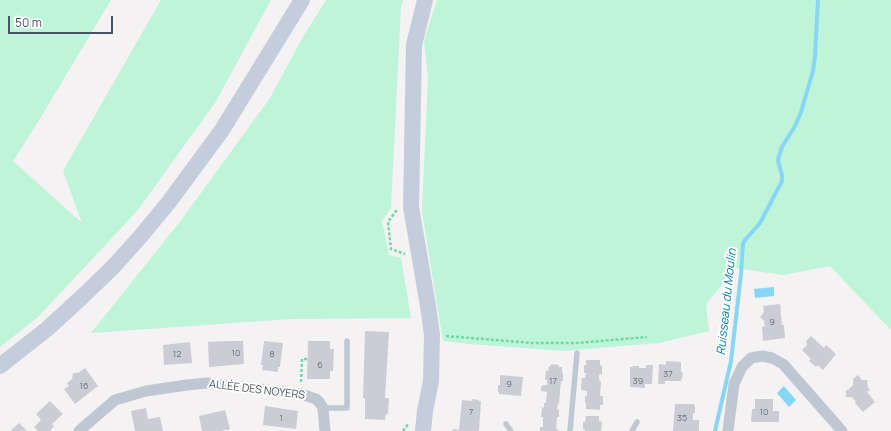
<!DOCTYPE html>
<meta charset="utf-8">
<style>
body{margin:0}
#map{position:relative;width:891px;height:431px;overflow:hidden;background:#f4f2f2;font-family:Manrope,sans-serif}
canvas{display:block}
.scale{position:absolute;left:8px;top:16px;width:105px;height:18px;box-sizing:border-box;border:2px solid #485361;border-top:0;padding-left:5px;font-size:12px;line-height:14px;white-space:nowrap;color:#485361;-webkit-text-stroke:3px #fff;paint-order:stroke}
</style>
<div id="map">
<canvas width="891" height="431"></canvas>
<div class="scale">50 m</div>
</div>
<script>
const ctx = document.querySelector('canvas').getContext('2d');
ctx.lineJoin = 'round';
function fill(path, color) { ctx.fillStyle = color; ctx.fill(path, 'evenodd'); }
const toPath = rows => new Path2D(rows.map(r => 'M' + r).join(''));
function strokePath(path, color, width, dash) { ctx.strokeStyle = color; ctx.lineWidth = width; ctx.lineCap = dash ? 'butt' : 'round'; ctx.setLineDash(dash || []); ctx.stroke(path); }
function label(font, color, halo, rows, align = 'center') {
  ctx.font = font + ' Manrope,sans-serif'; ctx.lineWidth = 4; ctx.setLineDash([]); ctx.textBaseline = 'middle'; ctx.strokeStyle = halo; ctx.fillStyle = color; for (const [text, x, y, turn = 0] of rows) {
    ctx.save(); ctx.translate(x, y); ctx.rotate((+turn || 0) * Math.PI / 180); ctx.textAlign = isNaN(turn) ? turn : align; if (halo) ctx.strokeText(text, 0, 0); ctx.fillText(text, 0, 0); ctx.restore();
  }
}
fill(toPath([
 [0,0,111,0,41,117,13,161,82,223,63,171,161,0,271,0,215,103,137,211,38,317,0,347],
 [326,0,403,0,401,7,391,208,382,221,389,255,401,258,411,318,291,319,91,333,182,219,270,98,303,37],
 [437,0,891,0,891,330,830,266,783,275,736,268,706,304,709,331,659,343,563,351,470,344,443,341,422,212,428,80,424,40]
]), '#bef4d7');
fill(toPath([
 [774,287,774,296,755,298,754,289],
 [784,386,796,400,789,407,777,393]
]), '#87d6f5');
strokePath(toPath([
 [715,431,731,361,741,274,743,244,745,240,760,223,782,181,782,175,778,161,779,156,782,147,795,126,801,112,813,71,815,56,818,0]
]), '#87d6f5', 4);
fill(toPath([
 [780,304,782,325,784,325,785,338,763,341,762,327,765,326,764,321,760,317,764,312,763,306],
 [365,331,389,332,385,398,389,398,388,414,386,414,385,420,365,419,365,398,363,398],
 [811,336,824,348,826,345,836,354,823,370,818,365,816,367,809,361,811,359,802,350,807,345,806,341],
 [228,341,243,341,244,364,209,367,208,342],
 [264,341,283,343,280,367,278,367,278,372,262,370,263,365,261,365],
 [308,341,330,341,330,349,334,349,333,371,330,371,330,379,307,379],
 [190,342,192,363,164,365,163,345],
 [586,360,600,360,600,365,602,366,602,374,599,375,599,379,601,382,600,396,603,396,603,405,600,405,600,410,586,409,586,403,585,403,585,396,587,396,587,391,581,390,582,378,585,378,586,373,584,373,584,365,586,365],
 [666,361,681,362,681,372,683,373,682,379,681,379,681,381,665,381,665,384,658,384,659,364,666,365],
 [551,364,559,365,559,367,562,367,562,373,563,373,563,381,561,381,559,404,558,403,557,409,559,410,559,417,557,417,556,429,558,429,558,431,540,431,540,427,543,427,543,417,541,417,542,407,544,408,544,403,546,403,547,392,541,391,541,387,543,385,547,385,547,380,545,380,546,371,548,371,549,366,551,366],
 [646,365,653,365,652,384,645,384,645,388,630,387,630,367,632,367,633,366,639,366,639,368,646,368],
 [85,368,98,386,75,404,64,389,69,386,67,383,72,379,73,373,78,373],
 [500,375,523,377,521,396,499,394,499,392,498,392,498,385,500,385],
 [858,375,862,380,867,380,868,388,870,390,867,392,875,402,863,412,855,403,856,402,852,397,846,397,846,390,848,390,853,385,853,379],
 [472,399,479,400,479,401,481,401,479,431,452,431,454,429,459,430,462,400,472,401],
 [755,399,773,399,773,411,779,411,779,422,751,422,752,409,755,409],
 [50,401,63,414,52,424,54,426,50,431,38,431,34,427,41,420,36,414],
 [675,404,694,404,694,406,695,406,695,413,693,413,693,420,699,420,699,431,673,431],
 [265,406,298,411,296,429,263,425],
 [146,408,148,419,160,417,163,431,135,431,131,411],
 [225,410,230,429,222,431,202,431,199,416],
 [586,416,599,416,599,421,602,422,601,431,585,431,585,429,583,429,583,422,585,422],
 [19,423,27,431,10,431]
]), '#cccdd4');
strokePath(toPath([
 [396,210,396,211,388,222,391,249,405,254],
 [446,336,532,343,577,343,647,337],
 [301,382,302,359,307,359],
 [403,431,409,423]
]), '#72d6ab', 2.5, [3, 2]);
strokePath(toPath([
 [323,408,347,408,347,341],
 [506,424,511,431],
 [570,431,577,353],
 [632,431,637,422]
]), '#bfc8d2', 5.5);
strokePath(toPath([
 [79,431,115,400,146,391,187,385,207,383,301,394,316,399,320,403,323,408,325,431],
 [728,431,734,384,742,367,751,358,762,356,772,358,783,364,842,431]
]), '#bfc8d2', 11);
strokePath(toPath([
 [0,366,47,329,82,297,114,266,140,237,169,202,222,130,302,0],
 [423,431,425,411,431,381,432,335,428,306,411,207,414,45,425,0]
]), '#c3cddc', 16);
label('9px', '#69727e', null, [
 ["9",772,322],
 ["10",236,353],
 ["12",177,354],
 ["8",272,354],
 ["6",320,365],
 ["37",668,374],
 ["17",553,381],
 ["39",638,381],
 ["9",509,384],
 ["16",84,386],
 ["7",471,412],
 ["10",764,412],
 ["1",281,418],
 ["35",682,418]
]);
label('11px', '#485361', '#fff', [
 ["ALLÉE DES NOYERS",257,390,7]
]);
label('italic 12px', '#027cab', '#fff', [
 ["Ruisseau du Moulin",727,302,-84]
]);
</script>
